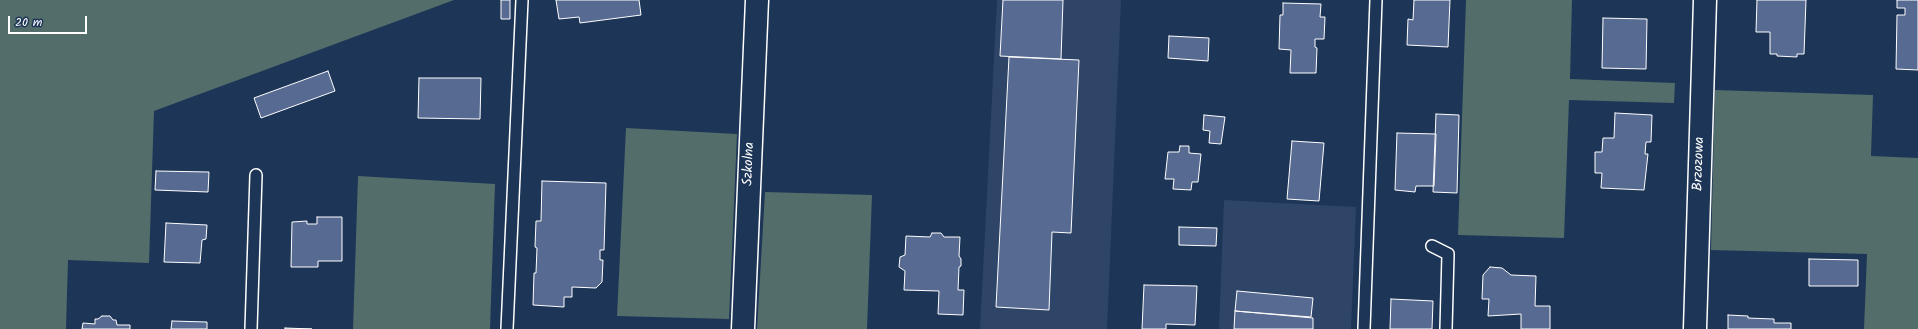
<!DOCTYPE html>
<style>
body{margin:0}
#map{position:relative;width:1918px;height:329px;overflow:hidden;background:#1d3557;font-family:Kalam,sans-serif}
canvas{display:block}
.scale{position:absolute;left:8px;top:16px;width:79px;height:18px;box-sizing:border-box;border:2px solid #fff;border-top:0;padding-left:5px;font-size:12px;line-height:14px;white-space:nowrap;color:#fff;-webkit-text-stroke:3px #1d3557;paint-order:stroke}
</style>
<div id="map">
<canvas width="1918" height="329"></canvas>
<div class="scale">20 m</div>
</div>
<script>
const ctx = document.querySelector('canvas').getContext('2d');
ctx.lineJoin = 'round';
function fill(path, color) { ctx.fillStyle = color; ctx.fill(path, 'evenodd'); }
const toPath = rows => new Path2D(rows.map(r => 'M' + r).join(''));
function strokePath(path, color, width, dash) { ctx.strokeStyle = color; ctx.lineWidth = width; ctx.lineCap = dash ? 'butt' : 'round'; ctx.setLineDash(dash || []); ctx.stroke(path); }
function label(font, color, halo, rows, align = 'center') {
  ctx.font = font + ' Kalam,sans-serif'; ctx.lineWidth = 3.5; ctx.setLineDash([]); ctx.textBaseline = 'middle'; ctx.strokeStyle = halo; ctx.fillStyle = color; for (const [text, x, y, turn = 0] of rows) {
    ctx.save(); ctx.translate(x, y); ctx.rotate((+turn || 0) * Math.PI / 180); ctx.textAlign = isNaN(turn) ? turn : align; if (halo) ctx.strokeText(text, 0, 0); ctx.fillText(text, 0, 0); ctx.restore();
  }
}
fill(toPath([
 [997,0,1121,0,1107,329,980,329],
 [1224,200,1356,207,1351,329,1219,329]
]), '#2e4568');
fill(toPath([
 [0,0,454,0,154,111,149,263,68,260,66,329,0,329],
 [1466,0,1572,0,1570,79,1675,83,1674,103,1569,100,1564,238,1458,235],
 [1715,90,1873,95,1871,156,1918,158,1918,329,1864,329,1867,254,1711,250],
 [626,128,737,134,729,319,617,316],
 [358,176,495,184,490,329,353,329],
 [765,192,872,195,867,329,757,329]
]), '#526d6a');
const building = toPath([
 [501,0,510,0,510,19,501,19,501,0],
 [556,0,639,0,641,15,580,23,579,17,559,19,556,0],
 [1003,0,1063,0,1061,59,1000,56,1003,0],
 [1414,0,1450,0,1448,47,1407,45,1408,19,1413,20,1414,0],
 [1757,0,1806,0,1804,54,1797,54,1797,57,1777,56,1777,54,1770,54,1770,32,1756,32,1757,0],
 [1897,0,1918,0,1918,70,1896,69,1897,15,1905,15,1905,8,1897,8,1897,0],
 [1283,3,1321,4,1320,17,1325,17,1324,39,1315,39,1315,47,1317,48,1316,73,1290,73,1291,50,1279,49,1280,15,1283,15,1283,3],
 [1603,18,1647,19,1646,69,1602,68,1603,18],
 [1169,36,1209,38,1208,61,1168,58,1169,36],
 [1009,57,1079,60,1071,233,1052,232,1049,310,996,307,1009,57],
 [328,71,335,91,261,118,254,98,328,71],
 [419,78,481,78,480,119,418,118,419,78],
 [1615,113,1652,115,1651,142,1646,142,1645,154,1648,154,1644,190,1601,188,1602,173,1595,173,1595,152,1602,152,1603,138,1614,138,1615,113],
 [1436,114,1459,115,1457,193,1433,192,1436,114],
 [1204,115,1225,117,1221,144,1209,143,1210,131,1203,130,1204,115],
 [1397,133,1436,134,1434,186,1416,186,1415,192,1395,190,1397,133],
 [1292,141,1324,143,1319,201,1287,199,1292,141],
 [1180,146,1189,146,1189,153,1201,154,1198,182,1192,182,1191,190,1173,189,1174,179,1165,179,1168,152,1179,152,1180,146],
 [156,171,209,172,208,192,155,190,156,171],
 [542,181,606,183,604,250,600,250,600,260,603,260,602,282,596,288,572,287,572,297,564,297,564,307,533,305,534,273,536,273,537,248,535,247,536,221,541,221,542,181],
 [317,217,342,217,342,261,318,261,318,267,291,267,292,222,307,221,307,224,317,224,317,217],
 [166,223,207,225,206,239,202,240,200,263,164,262,166,223],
 [1179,227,1217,228,1216,246,1179,245,1179,227],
 [932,233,941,233,944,237,960,237,959,256,961,259,961,266,959,267,958,290,964,290,963,315,938,314,939,291,904,290,905,271,899,267,900,257,905,255,906,236,930,237,932,233],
 [1809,259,1858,260,1858,286,1809,286,1809,259],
 [1490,267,1502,268,1511,275,1536,276,1535,306,1550,306,1550,329,1521,329,1521,314,1488,316,1489,299,1482,299,1483,275,1490,267],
 [1144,285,1197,286,1195,325,1166,324,1166,329,1142,329,1144,285],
 [1237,291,1313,298,1311,317,1235,311,1237,291],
 [1391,299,1433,301,1432,329,1390,329,1391,299],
 [1235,311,1313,318,1313,329,1234,329,1235,311],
 [1728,315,1748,316,1748,318,1774,319,1774,323,1791,323,1791,329,1728,329,1728,315],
 [102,316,110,316,113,320,116,320,117,325,130,325,130,329,82,329,83,323,95,324,95,319,98,319,102,316],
 [172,321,207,322,207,329,171,329,172,321],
 [285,328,312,329,285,329,285,328]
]);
fill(building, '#576a91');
strokePath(building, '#fff', 1);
const service = toPath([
 [1432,246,1448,254,1446,329],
 [251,329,256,175],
 [507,329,522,0],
 [1364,329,1376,0]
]);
const minor = toPath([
 [743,329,757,0],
 [1695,329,1705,0]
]);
strokePath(service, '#fff', 14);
strokePath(minor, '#fff', 25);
strokePath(service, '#1d3557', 11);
strokePath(minor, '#1d3557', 22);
label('14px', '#fff', '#1d3557', [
 ["Szkolna",750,164,-88],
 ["Brzozowa",1700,164,-88]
]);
</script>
